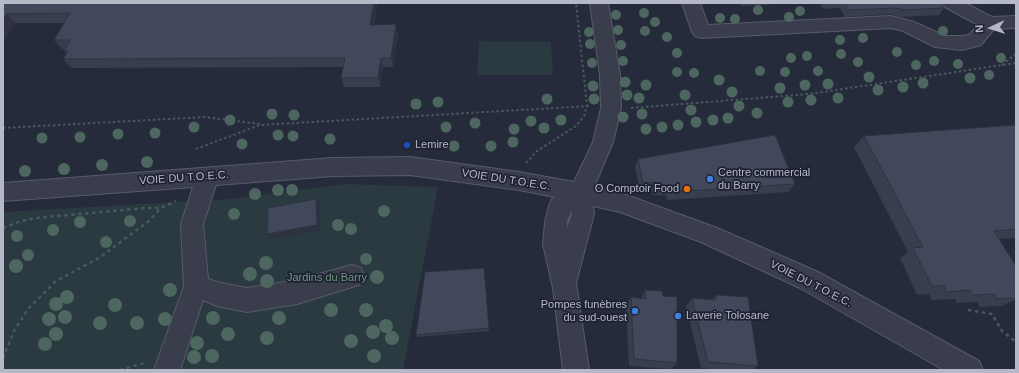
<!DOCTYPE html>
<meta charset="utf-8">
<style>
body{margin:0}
#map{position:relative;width:1019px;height:373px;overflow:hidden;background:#252b3b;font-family:Helvetica,sans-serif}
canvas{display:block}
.frame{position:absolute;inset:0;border:4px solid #b5b9c7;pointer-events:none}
.north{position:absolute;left:971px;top:8px;width:40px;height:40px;-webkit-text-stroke:3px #1e2231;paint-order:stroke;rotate:266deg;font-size:11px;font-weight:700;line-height:16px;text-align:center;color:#b5b9c7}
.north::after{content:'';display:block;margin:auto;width:14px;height:18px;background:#b5b9c7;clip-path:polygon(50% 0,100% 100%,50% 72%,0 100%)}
</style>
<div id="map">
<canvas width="1019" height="373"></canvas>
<div class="frame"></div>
<div class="north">N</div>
</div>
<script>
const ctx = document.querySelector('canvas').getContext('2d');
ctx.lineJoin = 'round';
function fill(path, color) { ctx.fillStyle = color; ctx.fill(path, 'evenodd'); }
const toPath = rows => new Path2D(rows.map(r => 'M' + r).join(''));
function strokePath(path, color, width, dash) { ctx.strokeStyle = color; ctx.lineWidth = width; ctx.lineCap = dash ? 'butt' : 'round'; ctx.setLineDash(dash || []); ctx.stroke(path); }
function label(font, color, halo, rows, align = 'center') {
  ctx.font = font + ' Helvetica,sans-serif'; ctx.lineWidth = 3.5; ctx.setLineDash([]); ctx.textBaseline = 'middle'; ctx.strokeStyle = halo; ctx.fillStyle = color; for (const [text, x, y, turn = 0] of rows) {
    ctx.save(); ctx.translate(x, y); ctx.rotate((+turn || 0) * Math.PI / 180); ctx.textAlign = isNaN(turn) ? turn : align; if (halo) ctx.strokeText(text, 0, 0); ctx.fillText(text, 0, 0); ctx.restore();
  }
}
fill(toPath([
 [479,41,551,42,553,75,477,75],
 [346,184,438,187,403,370,3,370,3,212,230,199]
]), '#2a3a40');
const minor = toPath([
 [590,3,608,3,620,75,621,108,613,142,594,187,621,193,717,228,818,272,979,361,983,370,944,370,800,288,701,242,620,212,593,206,594,214,576,283,589,370,563,370,553,288,543,244,545,222,549,206,552,199,555,197,519,190,410,175,333,176,216,185,203,224,208,279,217,282,247,288,297,280,352,265,361,268,364,276,361,284,352,287,297,304,247,312,217,306,203,300,180,370,154,370,184,286,181,224,193,187,3,201,3,183,333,158,410,157,519,172,574,182,593,142,601,108,600,75,590,3],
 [571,211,572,214,567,228,567,222,571,211],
 [682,3,700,3,708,25,891,16,914,22,945,36,962,36,969,35,978,25,945,7,942,3,965,3,992,17,1016,16,1016,28,994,29,981,45,962,50,935,47,903,31,891,28,701,38,695,36,692,32,682,3]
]);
strokePath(minor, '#575b6a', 2);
strokePath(toPath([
 [1002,65,1016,54],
 [631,108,809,94,1016,63],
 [3,128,205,117,260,124],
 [196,149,260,125,590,106],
 [526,163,537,151,576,126,584,116,587,106,576,3]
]), '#49575e', 2, [2.5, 2.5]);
strokePath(toPath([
 [3,228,21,221,36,218,145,208,161,208,176,201],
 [968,310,992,314,1002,331,1016,342],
 [3,358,15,329,29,308,56,281,99,258,149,221,161,208],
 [120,370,144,363]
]), '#49575e', 2.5, [3.5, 3.5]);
fill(minor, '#393d4c');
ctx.fillStyle = '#4d6660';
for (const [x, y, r] of [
 [758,10,5],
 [800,11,5],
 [644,13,5],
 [616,15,5],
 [789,17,5],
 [720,18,5],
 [735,19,5],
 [655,22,5],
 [618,30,5],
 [645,31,5],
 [943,31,5],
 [589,32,5],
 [667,37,5],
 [863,38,5],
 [840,40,5],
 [590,44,5],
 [621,45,5],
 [897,52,5],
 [677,53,5],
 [841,54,5],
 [807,56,5],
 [791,58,5],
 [1001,58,5],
 [623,61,5],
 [934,61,5],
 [858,62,5],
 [592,63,5],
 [958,64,5],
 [916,65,5],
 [760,71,5],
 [818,71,5],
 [677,72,5],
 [785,72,5],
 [694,73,5],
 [989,75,5],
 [869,77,5.5],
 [970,78,5.5],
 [719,80,5.5],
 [625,82,5.5],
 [923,83,5.5],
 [828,84,5.5],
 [646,85,5.5],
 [805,85,5.5],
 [593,86,5.5],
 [903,87,5.5],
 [780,88,5.5],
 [878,90,5.5],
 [732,92,5.5],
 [627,95,5.5],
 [685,95,5.5],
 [639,98,5.5],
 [838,98,5.5],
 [547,99,5.5],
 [594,99,5.5],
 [811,100,5.5],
 [438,102,5.5],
 [788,102,5.5],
 [416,104,5.5],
 [739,106,5.5],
 [691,110,5.5],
 [757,113,5.5],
 [272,114,5.5],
 [642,114,5.5],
 [294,115,5.5],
 [623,117,5.5],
 [728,118,5.5],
 [230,120,5.5],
 [561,120,5.5],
 [713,120,5.5],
 [531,121,5.5],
 [696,122,5.5],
 [475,123,5.5],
 [678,125,5.5],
 [194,127,5.5],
 [446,127,5.5],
 [662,127,5.5],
 [544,128,5.5],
 [514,129,5.5],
 [646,129,5.5],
 [155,133,5.5],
 [118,134,5.5],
 [278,135,5.5],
 [293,136,5.5],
 [80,137,5.5],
 [42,138,5.5],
 [330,139,5.5],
 [513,142,5.5],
 [242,144,5.5],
 [454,146,5.5],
 [491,146,5.5],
 [147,162,6],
 [102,165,6],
 [64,169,6],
 [25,171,6],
 [278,190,6],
 [292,190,6],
 [255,194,6],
 [384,211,6],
 [234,214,6],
 [130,221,6],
 [80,222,6],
 [338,225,6],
 [351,229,6],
 [53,230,6],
 [17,236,6],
 [106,242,6],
 [28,255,6],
 [366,259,6],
 [266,263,7],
 [16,266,7],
 [250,274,7],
 [377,277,7],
 [267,281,7],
 [170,290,7],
 [67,297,7],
 [56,304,7],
 [115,305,7],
 [331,310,7],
 [366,310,7],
 [65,317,7],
 [213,318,7],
 [279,318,7],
 [49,319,7],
 [165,319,7],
 [100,323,7],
 [137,323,7],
 [386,326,7],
 [373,332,7],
 [56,334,7],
 [228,334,7],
 [267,338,7],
 [392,338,7],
 [351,341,7],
 [197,343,7],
 [45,344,7],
 [212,356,7],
 [374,356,7],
 [194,357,7]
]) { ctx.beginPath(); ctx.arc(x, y, r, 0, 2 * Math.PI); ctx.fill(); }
fill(toPath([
 [3,3,375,25,398,34,393,67,383,67,380,87,344,87,341,78,343,67,71,68,63,59,66,54,64,51,65,49,62,49,54,40,64,23,16,23,3,42],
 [740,3,794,3,742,6],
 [820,3,941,3,944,8,939,15,900,17,891,14,845,17,840,8,823,9],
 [1016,126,1016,238,999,239,1016,266,1016,299,1002,306,980,307,977,302,957,303,955,299,932,300,929,294,917,295,900,258,908,252,854,147,864,136],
 [638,159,795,184,788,192,667,200,666,195,653,195,652,190,640,191,635,168],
 [484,268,489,331,417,337,416,335],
 [645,290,663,296,677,363,671,369,629,366,626,305,631,297,641,298],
 [716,295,758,366,752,370,722,370,701,368,686,306,692,298,712,300]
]), '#393e4e');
fill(toPath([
 [374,3,378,3,373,34,370,25],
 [7,14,16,23,3,42,3,19],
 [396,24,398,34,393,67,391,58],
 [381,58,383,67,380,87,378,78],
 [316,199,320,205,320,230,271,239,267,234]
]), '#2e3240');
const building = toPath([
 [3,3,374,3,370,25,396,24,391,58,381,58,378,78,341,78,345,58,63,59,68,51,64,51,70,40,54,40,70,13,7,14,3,19,3,3],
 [845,3,941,3,944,8,905,10,896,8,849,10,845,3],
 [1015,125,1016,126,1016,229,994,231,1016,266,1016,291,1015,291,1016,293,1016,298,997,299,994,294,973,295,970,290,947,292,944,286,932,286,913,248,923,247,864,136,1015,125],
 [775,135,795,184,671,192,669,187,657,187,655,182,643,183,638,159,775,135],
 [316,199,317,225,267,234,268,208,316,199],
 [484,268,489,328,416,335,425,272,484,268],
 [645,290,662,291,663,296,677,297,677,363,634,359,631,297,646,299,645,290],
 [716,295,748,297,758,366,708,362,692,298,716,300,716,295]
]);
fill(building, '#42485b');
strokePath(building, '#2e3240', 1);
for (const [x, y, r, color] of [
 [407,145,4,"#1a4fb4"],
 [710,179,4,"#3f7fe0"],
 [687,189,4,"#e8710a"],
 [635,311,4,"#3f7fe0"],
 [678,316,4,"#3f7fe0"]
]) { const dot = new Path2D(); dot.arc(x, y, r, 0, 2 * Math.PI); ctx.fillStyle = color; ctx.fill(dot); strokePath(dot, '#1e2231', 1.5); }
label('11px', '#b5b9c7', '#1e2231', [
 ["Lemire",415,145],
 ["Centre commercial",718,173],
 ["du Barry",718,186],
 ["O Comptoir Food",679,189,"right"],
 ["Pompes funèbres",627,305,"right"],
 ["du sud-ouest",627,318,"right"],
 ["Laverie Tolosane",686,316]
], 'left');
label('11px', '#b5b9c7', '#1e2231', [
 ["VOIE DU T.O.E.C.",184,178,-4],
 ["VOIE DU T.O.E.C.",506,180,9],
 ["VOIE DU T.O.E.C.",811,284,27]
]);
label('11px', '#6e967f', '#1e2231', [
 ["Jardins du Barry",327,278]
]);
</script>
